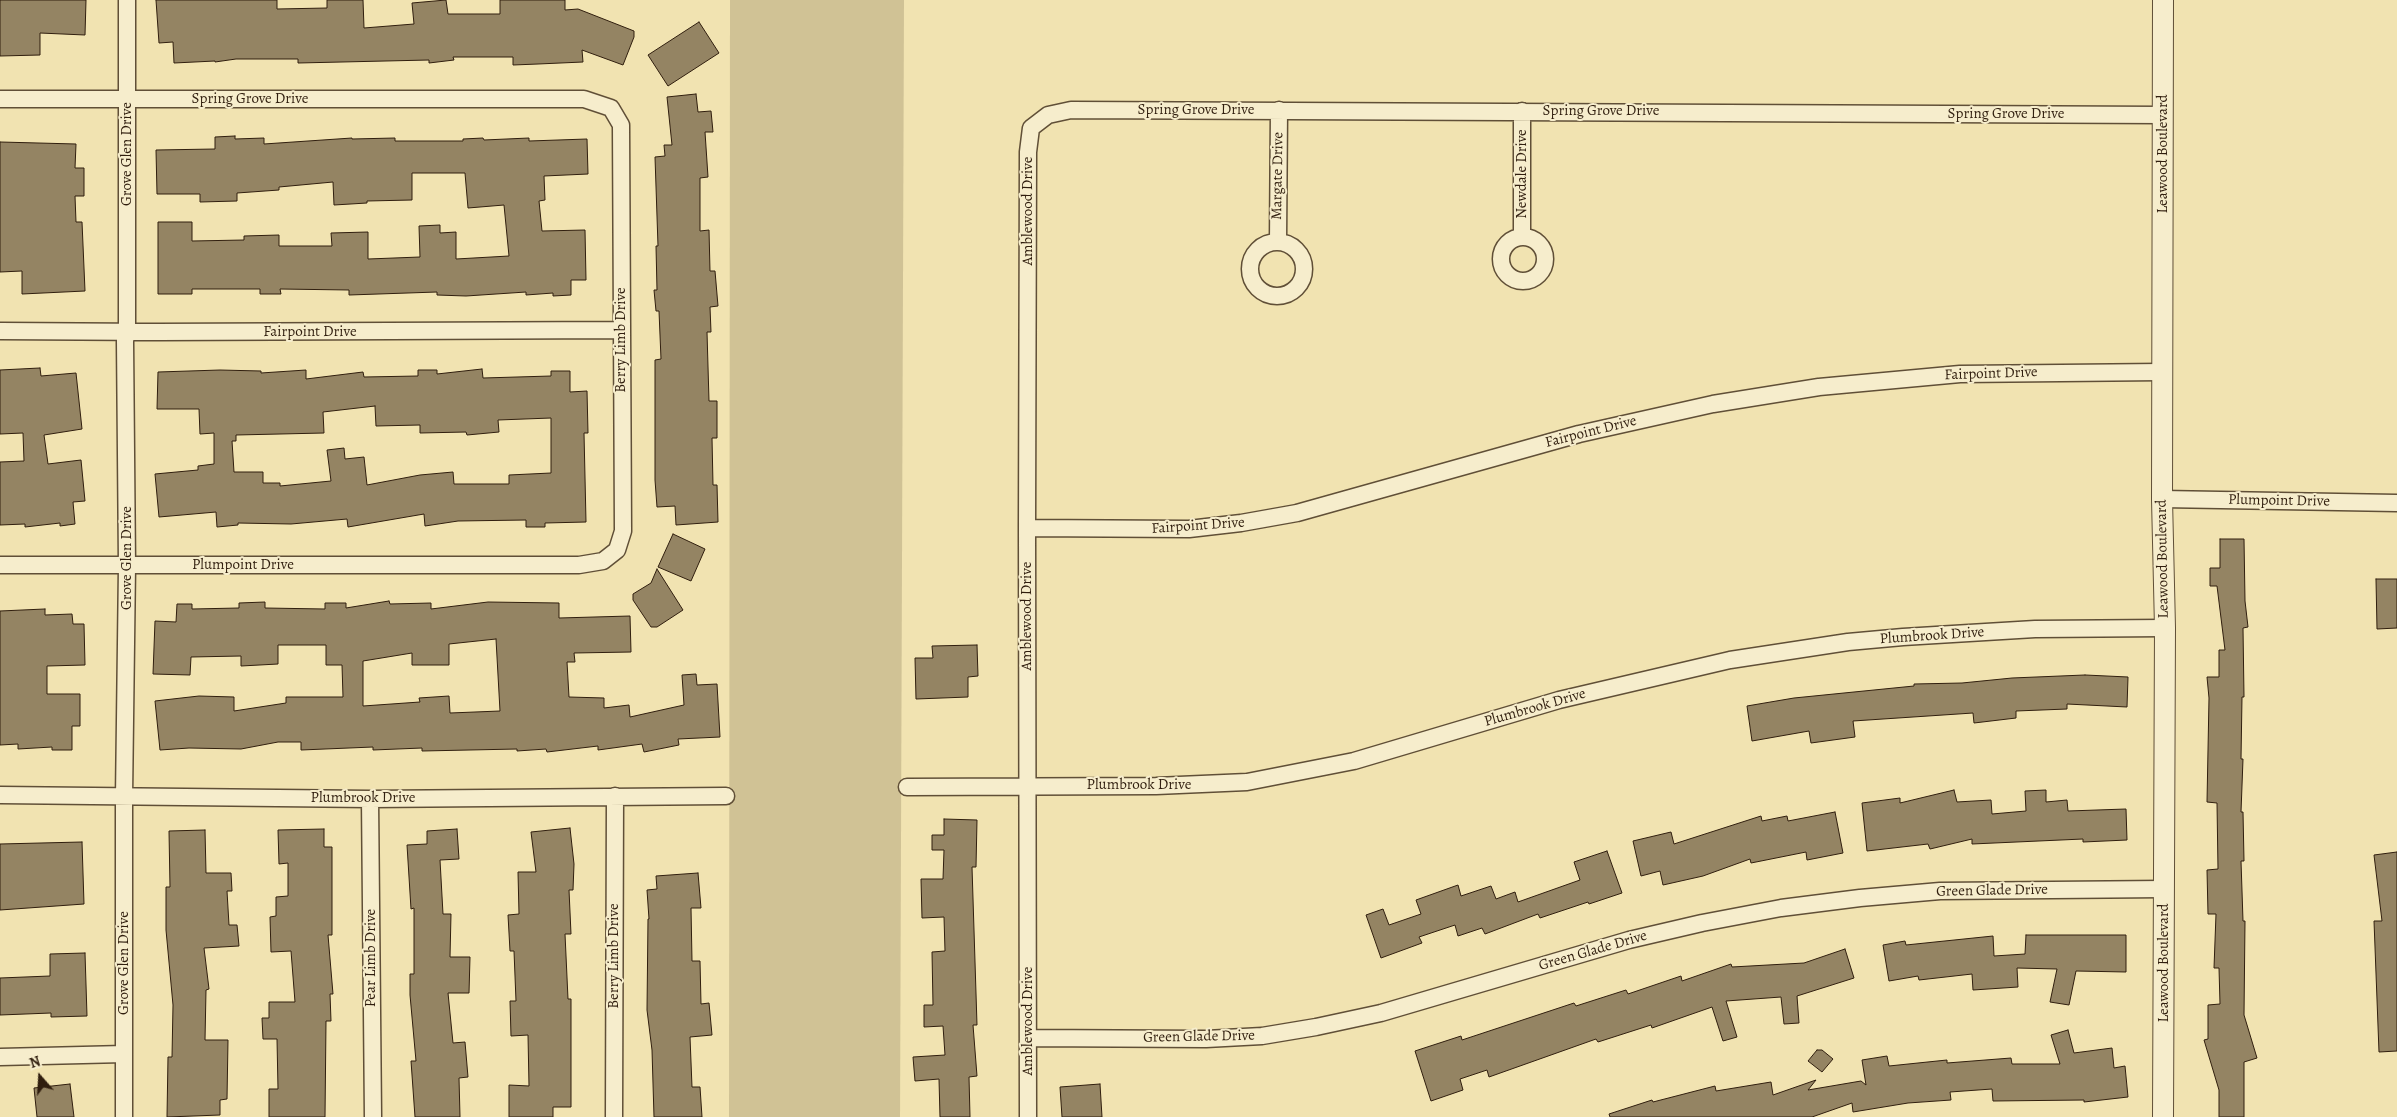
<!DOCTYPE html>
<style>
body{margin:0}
#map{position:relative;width:2397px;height:1117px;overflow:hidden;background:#f1e3b1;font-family:Alegreya,serif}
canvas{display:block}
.north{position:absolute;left:15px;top:1052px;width:50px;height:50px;-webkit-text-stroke:4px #f6edcc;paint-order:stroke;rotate:341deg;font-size:14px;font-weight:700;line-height:20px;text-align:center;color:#301e0e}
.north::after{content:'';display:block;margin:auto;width:18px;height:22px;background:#301e0e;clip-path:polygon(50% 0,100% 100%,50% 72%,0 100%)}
</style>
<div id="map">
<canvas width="2397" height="1117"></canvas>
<div class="north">N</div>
</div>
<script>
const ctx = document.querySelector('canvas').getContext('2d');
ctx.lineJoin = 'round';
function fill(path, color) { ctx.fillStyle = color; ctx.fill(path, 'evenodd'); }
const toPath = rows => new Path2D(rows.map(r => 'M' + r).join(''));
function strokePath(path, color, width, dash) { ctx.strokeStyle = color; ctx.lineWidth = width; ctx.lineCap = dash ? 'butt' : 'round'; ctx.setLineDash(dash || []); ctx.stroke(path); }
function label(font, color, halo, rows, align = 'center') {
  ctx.font = font + ' Alegreya,serif'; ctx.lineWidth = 4; ctx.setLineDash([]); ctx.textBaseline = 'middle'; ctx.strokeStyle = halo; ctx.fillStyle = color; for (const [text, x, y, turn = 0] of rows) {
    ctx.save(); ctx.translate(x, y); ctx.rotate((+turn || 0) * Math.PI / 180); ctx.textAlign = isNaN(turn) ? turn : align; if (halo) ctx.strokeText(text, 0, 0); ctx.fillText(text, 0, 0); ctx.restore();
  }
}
fill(toPath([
 [730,0,904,0,900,1117,729,1117]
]), '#d0c295');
const building = toPath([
 [0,0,86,0,85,35,40,33,40,55,0,56,0,0],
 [156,0,277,0,277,9,327,8,327,0,363,0,364,28,414,24,412,3,446,0,448,14,500,14,500,0,565,0,565,10,578,9,634,31,634,37,623,65,582,50,583,62,538,64,513,65,513,57,453,57,454,60,429,63,429,60,298,63,298,59,236,59,215,62,215,61,174,63,173,42,159,43,156,0],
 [699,22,719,53,668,86,648,55,699,22],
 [696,94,698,112,711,111,713,132,705,132,708,177,700,178,700,231,709,230,710,271,715,271,718,306,710,307,711,332,707,332,709,401,717,401,717,438,712,438,713,485,717,485,718,522,676,525,675,506,657,507,655,480,655,360,661,359,659,311,656,311,654,290,657,290,656,246,658,246,655,157,665,156,664,145,672,145,667,97,696,94],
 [235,136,235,139,264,138,264,144,352,138,352,139,395,138,395,141,463,141,463,139,483,138,484,140,529,138,529,141,587,139,588,174,544,176,545,200,539,201,542,231,585,230,586,280,571,280,571,295,553,296,553,293,526,295,526,292,466,296,437,295,437,292,349,295,349,290,280,289,281,294,260,294,260,289,192,289,192,294,158,294,158,222,192,222,192,241,244,240,244,236,279,235,279,246,332,246,331,233,368,232,368,259,420,257,419,226,440,225,440,233,456,232,456,259,509,256,504,205,468,208,465,173,412,173,412,200,367,201,367,203,334,205,333,182,279,187,279,190,237,193,237,201,200,202,200,194,157,194,156,150,215,149,215,137,235,136],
 [0,142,76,144,75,168,84,168,84,196,75,196,76,222,82,222,85,291,22,294,22,271,0,272,0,142],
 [40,368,41,376,76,373,82,429,44,435,48,464,81,460,85,501,73,502,75,524,60,526,60,523,25,527,25,524,0,525,0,462,24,461,23,433,0,434,0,370,40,368],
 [482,369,483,378,551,376,551,371,570,371,570,392,587,391,588,433,584,433,586,522,545,523,545,527,526,527,526,520,458,521,425,526,424,514,348,527,347,519,291,524,238,523,238,525,217,527,216,512,159,517,155,474,198,470,198,466,214,464,214,433,200,434,199,409,157,409,158,372,220,370,261,371,261,373,306,370,306,379,363,372,364,377,418,376,418,370,437,370,437,374,482,369],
 [375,406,376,426,420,425,420,433,466,432,467,435,499,432,498,420,551,418,551,473,509,475,509,484,454,484,453,472,420,475,367,485,364,457,345,459,344,448,327,450,331,481,280,486,280,483,263,483,263,472,234,472,232,441,236,441,236,435,324,433,323,412,375,406],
 [673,534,705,549,691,581,658,567,673,534],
 [2220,539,2244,539,2245,601,2248,627,2243,628,2244,697,2242,697,2241,759,2243,759,2241,812,2243,812,2244,861,2241,861,2243,921,2245,921,2244,1015,2257,1058,2244,1062,2244,1117,2219,1117,2219,1090,2204,1040,2208,1039,2208,1005,2220,1004,2219,968,2214,968,2216,914,2208,914,2207,870,2218,869,2217,803,2207,802,2209,698,2207,677,2219,677,2219,650,2225,650,2217,586,2210,586,2210,568,2220,568,2220,539],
 [657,569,683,610,657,627,651,627,633,600,633,594,651,583,657,569],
 [2376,579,2397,579,2397,628,2377,629,2376,579],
 [389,601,390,604,431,603,431,609,488,602,559,603,559,618,630,616,631,652,574,653,575,662,567,662,569,697,604,698,604,708,629,705,630,717,684,705,682,675,696,674,697,685,717,684,720,737,678,739,679,745,644,752,642,744,598,750,598,746,547,752,546,749,517,751,517,749,422,751,422,748,373,750,373,747,301,750,301,742,278,742,241,749,189,748,160,750,155,701,199,696,234,697,234,711,286,703,286,697,343,697,342,665,326,665,326,645,278,645,278,664,241,666,241,656,191,657,190,675,153,674,155,621,176,622,177,604,192,604,192,609,239,608,239,603,265,602,265,608,325,609,325,603,346,603,346,608,389,601],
 [496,639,500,711,450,713,449,696,419,698,420,702,363,706,363,661,412,653,412,665,449,665,449,644,496,639],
 [45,609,45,615,72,614,73,624,84,624,85,665,47,666,47,694,80,694,80,726,72,726,72,750,52,750,52,747,18,749,18,744,0,745,0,611,45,609],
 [977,645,978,676,968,677,968,697,916,699,915,658,933,658,932,646,977,645],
 [2085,675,2128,677,2127,707,2067,704,2067,709,2016,711,2016,718,1974,723,1973,713,1853,721,1855,737,1811,743,1809,731,1752,741,1747,706,1794,698,1914,686,1914,684,1962,683,2012,678,2085,675],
 [1954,790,1957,802,1991,800,1992,814,2026,811,2025,791,2046,790,2046,802,2067,800,2068,811,2126,809,2127,840,2083,842,2083,839,1972,844,1972,839,1930,849,1928,844,1867,851,1862,803,1900,798,1900,803,1954,790],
 [1835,812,1843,853,1807,860,1806,852,1751,863,1750,859,1703,876,1663,885,1660,871,1641,876,1633,841,1671,832,1674,844,1761,816,1762,821,1787,816,1788,821,1835,812],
 [944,819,977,820,976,867,972,867,977,1025,973,1025,977,1076,969,1077,970,1117,940,1117,939,1079,915,1081,913,1057,945,1055,943,1026,924,1027,924,1005,933,1005,932,952,945,951,944,917,922,918,921,879,943,879,944,850,932,850,932,835,944,835,944,819],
 [570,828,574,864,573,890,569,890,571,934,565,934,568,999,571,999,571,1107,553,1107,553,1117,509,1117,509,1085,529,1086,528,1035,511,1036,510,1001,516,1001,514,951,510,951,508,915,519,914,518,872,536,872,531,832,570,828],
 [324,829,324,847,332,847,332,935,328,935,333,994,330,994,331,1021,326,1021,325,1117,269,1117,269,1089,278,1089,277,1039,263,1039,262,1018,269,1018,269,1002,295,1002,291,951,271,952,270,917,276,916,276,897,288,896,288,863,279,864,278,830,324,829],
 [457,829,459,859,440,860,443,914,451,914,450,957,470,957,469,993,448,993,453,1043,465,1042,468,1077,459,1078,460,1117,415,1117,411,1061,416,1061,410,995,410,974,414,974,414,908,411,909,407,845,427,844,427,831,457,829],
 [205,830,206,873,231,873,232,891,227,891,229,925,237,925,239,946,204,948,209,989,206,990,205,1040,228,1040,227,1099,220,1100,220,1115,167,1117,168,1057,172,1057,173,1005,166,930,166,887,170,887,169,831,205,830],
 [82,842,84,904,0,910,0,844,82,842],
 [1607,851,1622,893,1589,904,1588,902,1540,918,1538,914,1485,934,1482,928,1458,936,1455,925,1419,937,1422,943,1381,958,1366,915,1383,909,1389,925,1421,914,1416,900,1458,885,1461,896,1491,886,1496,899,1515,892,1518,902,1580,880,1574,862,1607,851],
 [2397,852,2397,1051,2379,1052,2374,921,2382,921,2374,855,2397,852],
 [698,873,701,908,691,908,692,961,700,961,701,1004,709,1003,712,1035,690,1037,692,1087,700,1087,702,1117,654,1117,652,1050,647,1010,648,919,649,919,647,890,657,889,656,876,698,873],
 [2026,935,2126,935,2126,972,2076,971,2069,1005,2050,1002,2057,969,2017,968,2018,987,1973,990,1972,974,1919,980,1918,976,1889,981,1883,945,1905,941,1906,945,1993,936,1994,956,2025,954,2026,935],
 [1845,949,1854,978,1797,996,1799,1023,1784,1024,1781,997,1726,1001,1737,1037,1723,1041,1712,1007,1652,1028,1651,1025,1598,1042,1596,1039,1489,1077,1487,1070,1460,1079,1463,1090,1431,1101,1415,1051,1461,1036,1462,1040,1574,1003,1576,1006,1626,990,1628,994,1681,976,1682,981,1731,964,1732,967,1804,963,1845,949],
 [85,953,87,1016,51,1017,51,1013,0,1015,0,978,50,976,50,954,85,953],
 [2068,1030,2074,1053,2112,1048,2114,1068,2125,1066,2128,1097,2084,1102,2084,1100,1993,1101,1992,1089,1950,1092,1951,1100,1908,1103,1853,1112,1852,1103,1812,1117,1610,1117,1609,1114,1652,1100,1653,1102,1715,1086,1716,1091,1771,1082,1773,1095,1816,1080,1808,1090,1861,1081,1866,1085,1862,1060,1887,1056,1889,1066,1947,1060,1947,1063,2011,1058,2012,1064,2060,1064,2051,1035,2068,1030],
 [1817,1050,1822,1050,1833,1059,1822,1072,1808,1061,1817,1050],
 [70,1084,74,1117,37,1117,34,1088,70,1084],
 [1100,1084,1102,1117,1062,1117,1060,1087,1100,1084]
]);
fill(building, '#948463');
strokePath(building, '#301e0e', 1);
const minor = toPath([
 [0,99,584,99,611,108,621,125,623,531,617,550,603,561,579,565,0,565],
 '1501 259a22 22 0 1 1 44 0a22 22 0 1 1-44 0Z',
 [1522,237,1522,111],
 [1278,242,1279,110],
 '1250 269a27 27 0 1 1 54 0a27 27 0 1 1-54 0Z',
 [0,331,159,332,621,330],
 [2162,499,2397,503],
 [1027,528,1189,529,1241,523,1297,513,1579,434,1713,404,1819,387,1960,374,2162,372],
 [907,787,1156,786,1247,782,1354,761,1559,700,1730,660,1848,642,1903,637,2035,629,2165,628],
 [0,795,370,799,726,796],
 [370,799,373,1117],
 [1028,1038,1206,1039,1262,1036,1316,1027,1381,1013,1629,940,1702,923,1781,908,1860,898,1940,891,2164,889],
 [0,1057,124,1054],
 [124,1117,124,797,127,566,125,341,127,331,127,0],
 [614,1117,615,796],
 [1028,1117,1027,528,1028,152,1031,128,1048,115,1071,110,2163,115]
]);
const tertiary = toPath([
 [2163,0,2162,499,2165,628,2163,1117]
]);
strokePath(minor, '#604f37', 19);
strokePath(tertiary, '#604f37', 22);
strokePath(minor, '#f6edcc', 16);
strokePath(tertiary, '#f6edcc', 20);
label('15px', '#301e0e', '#f6edcc', [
 ["Spring Grove Drive",250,99],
 ["Spring Grove Drive",1196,110],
 ["Spring Grove Drive",1601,111],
 ["Spring Grove Drive",2006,114],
 ["Grove Glen Drive",127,154,-90],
 ["Leawood Boulevard",2163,154,-90],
 ["Newdale Drive",1522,174,-90],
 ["Margate Drive",1278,176,-89],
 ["Amblewood Drive",1028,211,-90],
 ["Fairpoint Drive",310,332],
 ["Berry Limb Drive",621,340,-90],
 ["Fairpoint Drive",1991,374,-2],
 ["Fairpoint Drive",1591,432,-14],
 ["Plumpoint Drive",2279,501,1],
 ["Fairpoint Drive",1198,526,-4],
 ["Grove Glen Drive",127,558,-90],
 ["Leawood Boulevard",2163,559,-91],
 ["Plumpoint Drive",243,565],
 ["Amblewood Drive",1027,616,-90],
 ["Plumbrook Drive",1932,636,-4],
 ["Plumbrook Drive",1535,708,-16],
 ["Plumbrook Drive",1139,785],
 ["Plumbrook Drive",363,798],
 ["Green Glade Drive",1992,891,-1],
 ["Green Glade Drive",1593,951,-16],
 ["Berry Limb Drive",614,956,-90],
 ["Pear Limb Drive",371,958,-90],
 ["Grove Glen Drive",124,963,-90],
 ["Leawood Boulevard",2164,963,-90],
 ["Amblewood Drive",1028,1021,-90],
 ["Green Glade Drive",1199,1037,-1]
]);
</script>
